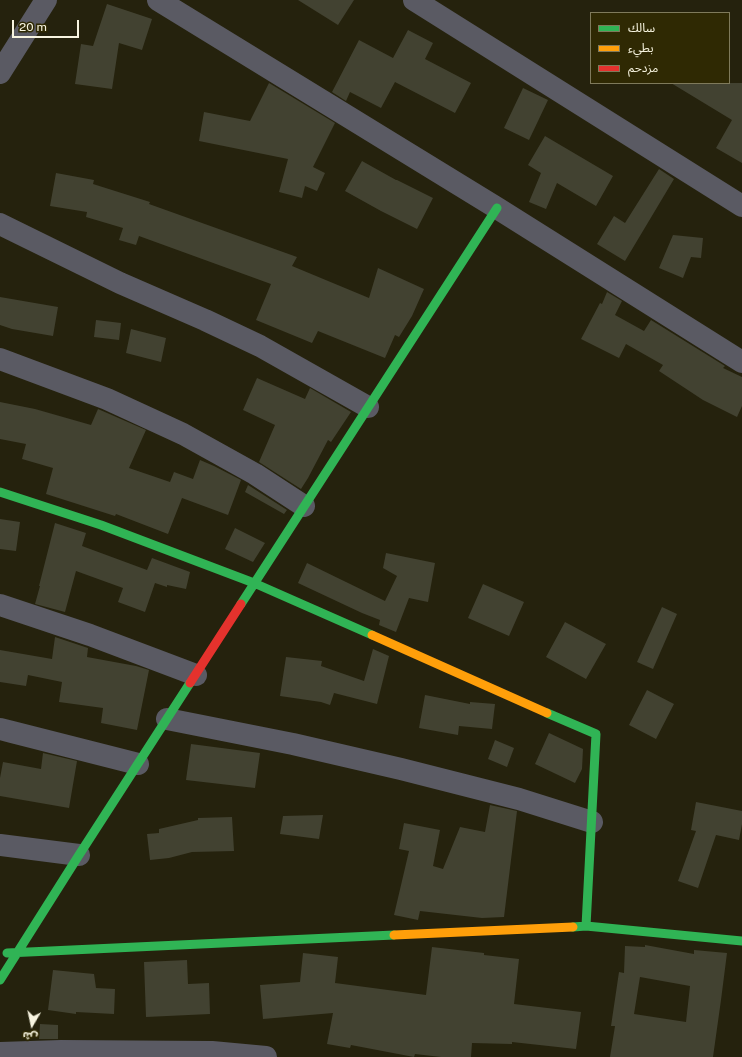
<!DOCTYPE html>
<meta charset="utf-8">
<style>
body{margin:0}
#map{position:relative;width:742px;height:1057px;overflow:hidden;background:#25220d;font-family:"Public Sans","Noto Sans Arabic",sans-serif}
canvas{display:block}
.legend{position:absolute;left:590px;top:12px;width:140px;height:72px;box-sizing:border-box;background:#2f2903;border:1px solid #7f7a5b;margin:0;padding:5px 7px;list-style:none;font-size:12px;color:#f7f4e0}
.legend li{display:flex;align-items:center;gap:8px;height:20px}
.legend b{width:20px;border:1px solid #7f7a5b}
.north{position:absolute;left:12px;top:1005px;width:40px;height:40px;-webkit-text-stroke:3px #2f2903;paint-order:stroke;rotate:189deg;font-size:11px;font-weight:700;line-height:16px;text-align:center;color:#f7f4e0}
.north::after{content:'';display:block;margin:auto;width:14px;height:18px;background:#f7f4e0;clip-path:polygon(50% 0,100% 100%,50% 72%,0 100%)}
.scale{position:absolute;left:12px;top:20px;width:67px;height:18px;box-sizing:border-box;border:2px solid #f7f4e0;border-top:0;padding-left:5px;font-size:12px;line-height:14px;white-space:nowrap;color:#f7f4e0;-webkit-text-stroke:3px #2f2903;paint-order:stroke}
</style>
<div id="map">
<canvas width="742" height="1057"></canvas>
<ul class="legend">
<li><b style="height:5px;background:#30b455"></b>سالك</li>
<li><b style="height:5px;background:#ff9f0a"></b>بطيء</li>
<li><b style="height:5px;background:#e5322d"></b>مزدحم</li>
</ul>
<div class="north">ش</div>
<div class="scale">20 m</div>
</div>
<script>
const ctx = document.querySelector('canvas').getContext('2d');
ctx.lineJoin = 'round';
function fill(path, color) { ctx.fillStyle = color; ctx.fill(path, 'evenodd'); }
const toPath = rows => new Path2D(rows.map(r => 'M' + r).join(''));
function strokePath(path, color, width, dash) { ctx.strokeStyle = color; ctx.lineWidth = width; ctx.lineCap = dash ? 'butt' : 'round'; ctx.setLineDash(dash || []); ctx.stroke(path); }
fill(toPath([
 [298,0,354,0,338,25],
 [107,4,152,19,142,50,119,43,112,89,75,84,81,44,93,46],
 [408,30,433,43,425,59,471,83,455,113,395,82,381,108,350,92,346,101,332,92,359,40,393,58],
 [269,83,335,123,313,167,325,173,317,191,305,186,302,198,279,192,288,159,199,141,204,112,250,121],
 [671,83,742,83,742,163,716,148,732,120],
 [523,88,548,100,529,140,504,128],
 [545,136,613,176,596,206,557,183,546,209,529,202,541,173,528,165],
 [362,161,396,180,397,180,433,198,417,229,381,211,345,191],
 [659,169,674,179,625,261,597,244,614,216,625,223],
 [56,173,94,180,93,184,150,202,149,204,297,257,292,266,369,298,378,268,424,289,412,316,399,337,395,335,385,358,318,331,312,343,256,320,271,284,139,236,136,245,119,240,123,228,86,217,87,212,50,206],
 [673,235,703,238,701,258,691,257,683,278,659,268],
 [607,292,622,301,615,315,644,331,651,320,725,366,723,368,742,377,742,406,737,417,703,400,659,371,663,365,626,344,619,358,581,339,600,303,602,304],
 [0,297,58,307,53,336,12,329,0,325],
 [96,320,121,323,119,340,94,337],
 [131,329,166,338,161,362,126,353],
 [257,378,305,399,310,388,351,412,331,442,328,440,308,478,301,489,259,462,275,425,243,410],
 [0,402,35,409,91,425,98,409,146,430,129,468,170,482,174,472,193,479,200,460,214,466,241,480,228,515,182,498,168,534,116,514,115,516,46,494,53,468,22,459,26,444,0,439],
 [248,485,287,510,284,514,245,492],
 [0,519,20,522,16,551,0,549],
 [55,523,86,533,82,546,147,570,152,558,190,572,186,589,167,585,167,587,155,583,145,612,118,602,123,588,76,571,65,612,35,604,40,586,39,586],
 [235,528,265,543,253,562,225,549],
 [386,553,435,563,428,602,409,598,396,632,379,625,380,620,362,613,298,583,307,563,385,601,397,576,383,568],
 [483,584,524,602,509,636,468,618],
 [662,607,677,614,653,669,637,662],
 [565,622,606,644,586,679,546,657],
 [55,637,88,648,87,657,136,666,149,670,137,730,101,723,103,708,59,702,62,682,28,675,26,686,0,682,0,650,52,659],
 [373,649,389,656,377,704,334,693,330,705,321,702,280,696,286,657,322,661,321,666,364,681],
 [647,690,674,704,656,739,629,725],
 [425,695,470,704,470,702,495,704,492,729,459,726,458,735,419,728],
 [549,733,583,749,582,769,575,783,535,764],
 [495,740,514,748,507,767,488,759],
 [191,744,260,753,255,788,186,780],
 [43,753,77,761,69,808,0,796,0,778,3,762,41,769],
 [696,802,742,811,742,824,739,840,716,835,698,888,678,881,696,831,691,830],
 [490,805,517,811,504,917,482,918,420,911,418,920,394,915,409,851,399,849,404,823,440,830,433,866,443,869,460,827,485,832],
 [323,815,319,839,280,834,283,816],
 [232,817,234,851,192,852,169,858,150,860,147,834,159,833,159,829,198,820,198,818],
 [645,945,694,954,694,950,727,953,721,1000,713,1057,610,1057,615,1026,611,1026,619,972,624,973,625,946,645,947],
 [640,977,690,986,686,1022,634,1014],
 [432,947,484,953,484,955,519,959,514,1004,581,1012,576,1049,512,1042,512,1044,472,1043,471,1057,441,1057,415,1054,414,1057,351,1045,350,1048,327,1044,333,1013,263,1019,260,985,300,982,303,953,338,957,335,983,426,995],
 [187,960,188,984,209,983,210,1014,146,1017,144,962],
 [53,970,94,974,96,988,115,989,114,1014,76,1012,76,1014,48,1010],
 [40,1024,58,1025,58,1039,39,1039]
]), '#424231');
strokePath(toPath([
 [158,0,497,208,742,362],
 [414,0,742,206],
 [0,73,46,0],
 [0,224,120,283,205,320,260,346,368,407],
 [0,359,107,399,183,434,255,474,304,506],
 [0,605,90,635,196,675],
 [167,719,293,744,401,769,519,799,592,822],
 [0,729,12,732,138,764],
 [0,845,79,855],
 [0,1053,61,1051,212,1052,266,1057]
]), '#5a5a63', 22);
strokePath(toPath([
 [0,492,101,525,254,583,372,635],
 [241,604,497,208],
 [547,713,596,734,586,926],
 [573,927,586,926,742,941],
 [7,953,394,935],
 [0,980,79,855,190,683]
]), '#30b455', 9);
strokePath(toPath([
 [372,635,547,713],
 [394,935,573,927]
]), '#ff9f0a', 9);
strokePath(toPath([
 [190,683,241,604]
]), '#e5322d', 9);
</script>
